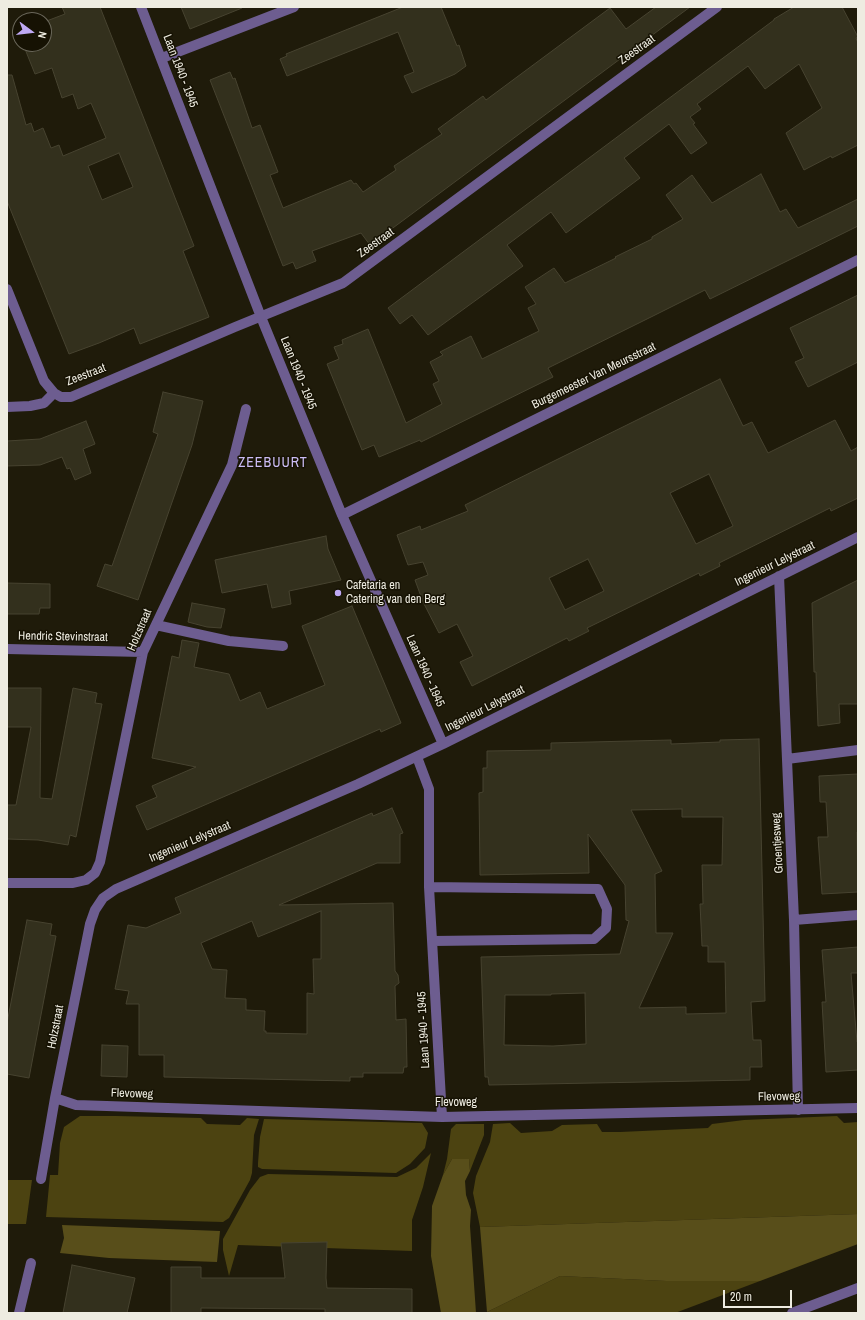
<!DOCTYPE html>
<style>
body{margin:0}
#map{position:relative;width:865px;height:1320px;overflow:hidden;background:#1f1b0a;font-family:"Archivo Narrow",sans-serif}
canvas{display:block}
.frame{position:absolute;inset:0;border:8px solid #eeece1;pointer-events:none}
.north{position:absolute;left:12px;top:12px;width:40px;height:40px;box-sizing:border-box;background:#161203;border:1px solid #6c695c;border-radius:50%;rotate:105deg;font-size:11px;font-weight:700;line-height:16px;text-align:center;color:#eeece1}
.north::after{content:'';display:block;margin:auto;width:14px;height:18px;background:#bfa9f4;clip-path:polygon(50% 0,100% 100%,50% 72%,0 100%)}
.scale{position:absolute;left:723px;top:1290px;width:69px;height:18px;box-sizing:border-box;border:2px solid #eeece1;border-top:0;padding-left:5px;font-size:12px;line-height:14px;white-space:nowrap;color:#eeece1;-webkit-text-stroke:3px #161203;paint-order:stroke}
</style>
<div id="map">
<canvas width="865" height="1320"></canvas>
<div class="frame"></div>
<div class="north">N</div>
<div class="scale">20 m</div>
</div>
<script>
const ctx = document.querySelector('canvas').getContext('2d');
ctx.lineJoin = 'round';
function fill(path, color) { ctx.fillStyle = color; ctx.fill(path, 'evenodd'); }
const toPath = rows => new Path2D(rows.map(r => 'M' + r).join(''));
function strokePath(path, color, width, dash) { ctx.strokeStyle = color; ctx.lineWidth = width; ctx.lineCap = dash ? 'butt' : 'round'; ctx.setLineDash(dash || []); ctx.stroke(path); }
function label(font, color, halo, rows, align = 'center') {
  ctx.font = font + ' "Archivo Narrow",sans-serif'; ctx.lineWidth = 3; ctx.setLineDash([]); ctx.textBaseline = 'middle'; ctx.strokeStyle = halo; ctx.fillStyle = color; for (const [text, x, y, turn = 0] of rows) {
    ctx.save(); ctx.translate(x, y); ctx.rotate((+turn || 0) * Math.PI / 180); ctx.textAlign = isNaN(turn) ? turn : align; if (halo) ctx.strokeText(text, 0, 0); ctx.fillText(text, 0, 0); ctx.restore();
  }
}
fill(toPath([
 [80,1116,116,1116,201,1118,207,1124,240,1125,247,1118,259,1119,254,1135,252,1173,250,1180,229,1218,223,1222,46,1217,50,1175,58,1175,60,1143,64,1127],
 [837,1116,844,1123,858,1122,858,1214,480,1227,473,1193,476,1176,490,1142,493,1124,510,1123,521,1133,552,1131,562,1125,597,1124,602,1132,620,1132,708,1128,712,1124,744,1120],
 [264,1119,422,1123,428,1133,425,1148,410,1164,396,1173,262,1169,258,1167,258,1163,260,1137],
 [456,1124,484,1124,484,1135,470,1171,469,1159,452,1159,443,1175,447,1159,451,1129],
 [431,1153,423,1187,412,1220,412,1251,238,1245,229,1276,223,1250,223,1239,250,1190,260,1177,268,1174,397,1177,416,1168],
 [7,1180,32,1180,26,1224,7,1224],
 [560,1276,666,1281,760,1281,675,1313,487,1312]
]), '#4c4311');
fill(toPath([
 [452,1159,469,1159,470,1171,465,1181,466,1195,471,1210,470,1226,476,1313,441,1313,431,1256,432,1206,443,1175],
 [858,1214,858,1244,760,1281,666,1281,560,1276,487,1312,480,1227],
 [62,1225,220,1231,217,1262,109,1258,60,1253,64,1238]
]), '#584e1a');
const building = toPath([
 [62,7,100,7,194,246,183,251,209,317,140,344,134,328,99,343,69,354,7,201,7,75,12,75,26,125,31,123,34,132,43,128,51,148,59,145,63,156,106,138,91,103,78,109,73,94,62,98,52,68,35,74,23,44,44,44,44,22,65,14,62,7],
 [119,153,133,187,102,200,88,166,119,153],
 [181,7,242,7,242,8,190,29,181,7],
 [403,7,441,7,457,46,459,45,466,66,455,74,412,93,404,76,414,72,398,32,287,76,280,59,287,56,286,54,403,7],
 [656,7,690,7,370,245,361,233,312,251,316,261,296,269,293,262,283,266,210,80,230,72,233,79,235,78,252,128,260,125,278,172,270,175,283,208,351,180,354,184,356,183,363,192,396,170,394,166,442,134,438,129,483,96,486,100,610,8,626,29,656,7],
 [794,7,842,7,858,37,856,38,858,43,858,145,832,158,831,156,804,170,786,133,822,108,799,64,765,89,748,66,697,104,701,109,690,117,695,123,693,124,707,143,691,154,669,124,624,158,640,178,566,233,551,212,507,245,523,266,428,335,412,315,400,324,388,308,774,20,774,19,794,7],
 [761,174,780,212,786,209,798,228,858,199,858,226,710,299,705,290,653,316,548,368,553,377,421,442,420,440,379,457,374,445,362,450,327,364,339,359,334,347,343,344,342,340,368,329,406,423,442,404,433,384,439,381,430,362,443,355,440,352,471,336,482,359,539,331,528,308,536,304,525,287,554,268,565,283,616,258,615,257,652,239,652,237,683,219,666,195,692,175,712,203,761,174],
 [858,295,858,362,808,387,795,362,804,358,790,328,858,295],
 [720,379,743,426,752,422,768,453,835,420,851,451,858,447,858,498,831,511,830,508,719,563,720,566,700,576,699,573,587,628,589,631,569,641,567,638,472,686,460,662,473,656,457,624,439,633,423,602,415,580,428,575,423,562,408,565,397,535,420,526,421,530,468,511,465,505,720,379],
 [709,474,733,526,696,544,670,493,709,474],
 [588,559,604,591,565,610,549,578,588,559],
 [163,392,203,401,192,445,138,600,97,586,105,564,112,566,158,434,153,432,163,392],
 [86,421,95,444,83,449,91,473,75,480,70,468,67,469,62,457,40,465,7,466,7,441,40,439,86,421],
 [326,536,328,549,341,580,289,591,291,604,272,608,267,584,222,593,215,560,326,536],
 [858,580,858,704,839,704,840,723,818,726,816,672,814,672,812,603,858,580],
 [7,583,50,584,50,608,40,608,39,614,7,614,7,583],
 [192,603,225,609,221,628,207,627,188,622,192,603],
 [352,606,401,723,381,732,380,729,147,830,136,806,157,797,152,786,196,767,152,758,172,656,179,658,182,640,199,643,194,667,229,674,240,701,260,692,267,709,325,685,302,626,352,606],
 [7,688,41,688,40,798,52,799,73,688,97,693,95,703,102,704,76,837,70,835,68,845,38,840,7,839,7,805,16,805,31,727,7,727,7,688],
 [759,739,765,1001,751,1002,753,1040,761,1040,762,1067,750,1067,750,1080,489,1085,488,1077,485,1077,481,957,620,954,629,921,626,920,625,885,588,834,589,873,480,875,479,793,483,792,483,768,487,768,487,751,551,750,551,743,671,740,671,744,720,742,720,740,759,739],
 [682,809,682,817,723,817,722,865,702,865,703,904,700,904,702,946,708,946,708,962,725,962,726,1013,686,1014,686,1007,639,1008,673,933,656,933,655,874,662,871,631,810,682,809],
 [585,993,586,1044,553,1046,504,1045,505,995,551,995,551,994,585,993],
 [858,774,858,832,857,832,858,892,822,894,818,837,828,837,826,802,820,802,819,776,858,774],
 [392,808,403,833,400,834,400,863,377,863,279,905,393,903,395,971,398,975,399,983,395,986,396,1020,406,1019,407,1067,404,1067,403,1073,363,1073,363,1077,350,1077,350,1081,164,1077,164,1055,139,1055,139,1004,126,1004,129,991,115,989,128,925,146,928,181,913,175,898,372,813,373,816,392,808],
 [321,911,321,959,313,959,314,994,307,993,307,1034,266,1033,266,1031,264,1031,265,1011,246,1010,246,999,225,998,227,970,212,969,201,943,252,921,258,937,321,911],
 [27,920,52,924,50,935,56,936,29,1078,7,1074,7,1023,27,920],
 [858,947,858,973,851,973,857,1042,858,1042,858,1070,826,1072,822,1002,826,1002,822,950,858,947],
 [102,1045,128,1046,127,1077,101,1076,102,1045],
 [327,1242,326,1278,327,1288,412,1289,412,1313,325,1313,325,1309,201,1308,201,1313,171,1313,171,1267,201,1267,201,1278,285,1278,281,1243,327,1242],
 [72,1265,135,1278,127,1313,63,1313,72,1265]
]);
fill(building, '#33301d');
strokePath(building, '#474330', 1);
strokePath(toPath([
 [141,7,261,317,342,515,443,744],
 [162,58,294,7],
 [7,289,44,381,54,393,61,397,71,397,235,327,343,283,717,7],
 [7,407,30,406,44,403,54,393],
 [342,515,858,260],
 [779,576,794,920,798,1110],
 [156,625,229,641,283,646],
 [7,649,143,652],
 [417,757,429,789,429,887,442,1117],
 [787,759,858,750],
 [7,883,73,883,86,880,95,873,100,862,143,652,232,465,246,409],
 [429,887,598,889,607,909,606,928,594,939,433,941],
 [794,920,858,915],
 [55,1098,76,1105,442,1117,858,1108],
 [41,1179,55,1098,90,924,95,910,103,898,116,889,358,784,443,744,858,537],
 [19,1313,31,1263],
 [792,1313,858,1288]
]), '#6d5d90', 10);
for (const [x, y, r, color] of [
 [338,593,4,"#bfa9f4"]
]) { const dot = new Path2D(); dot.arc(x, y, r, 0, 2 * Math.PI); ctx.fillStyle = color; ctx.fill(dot); strokePath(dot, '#161203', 1.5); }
label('12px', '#eeece1', '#161203', [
 ["Zeestraat",637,50,-36],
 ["Laan 1940 - 1945",180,71,69],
 ["Zeestraat",376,243,-36],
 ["Laan 1940 - 1945",298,373,68],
 ["Zeestraat",86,375,-21],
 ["Burgemeester Van Meursstraat",594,376,-26],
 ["Ingenieur Lelystraat",775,564,-26],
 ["Holzstraat",140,630,-67],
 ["Hendric Stevinstraat",63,637,1],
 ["Laan 1940 - 1945",425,671,66],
 ["Ingenieur Lelystraat",485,709,-27],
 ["Ingenieur Lelystraat",190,842,-23],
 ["Groentjesweg",778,843,-93],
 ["Holzstraat",56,1027,-79],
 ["Laan 1940 - 1945",424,1030,-93],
 ["Flevoweg",132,1094,2],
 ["Flevoweg",779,1097,-1],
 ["Flevoweg",456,1103]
]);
label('12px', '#eeece1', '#161203', [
 ["Cafetaria en",346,586],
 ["Catering van den Berg",346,600]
], 'left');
ctx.letterSpacing = '1px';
label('14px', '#cbbcf4', '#161203', [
 ["ZEEBUURT",273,463]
]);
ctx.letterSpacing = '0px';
</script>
